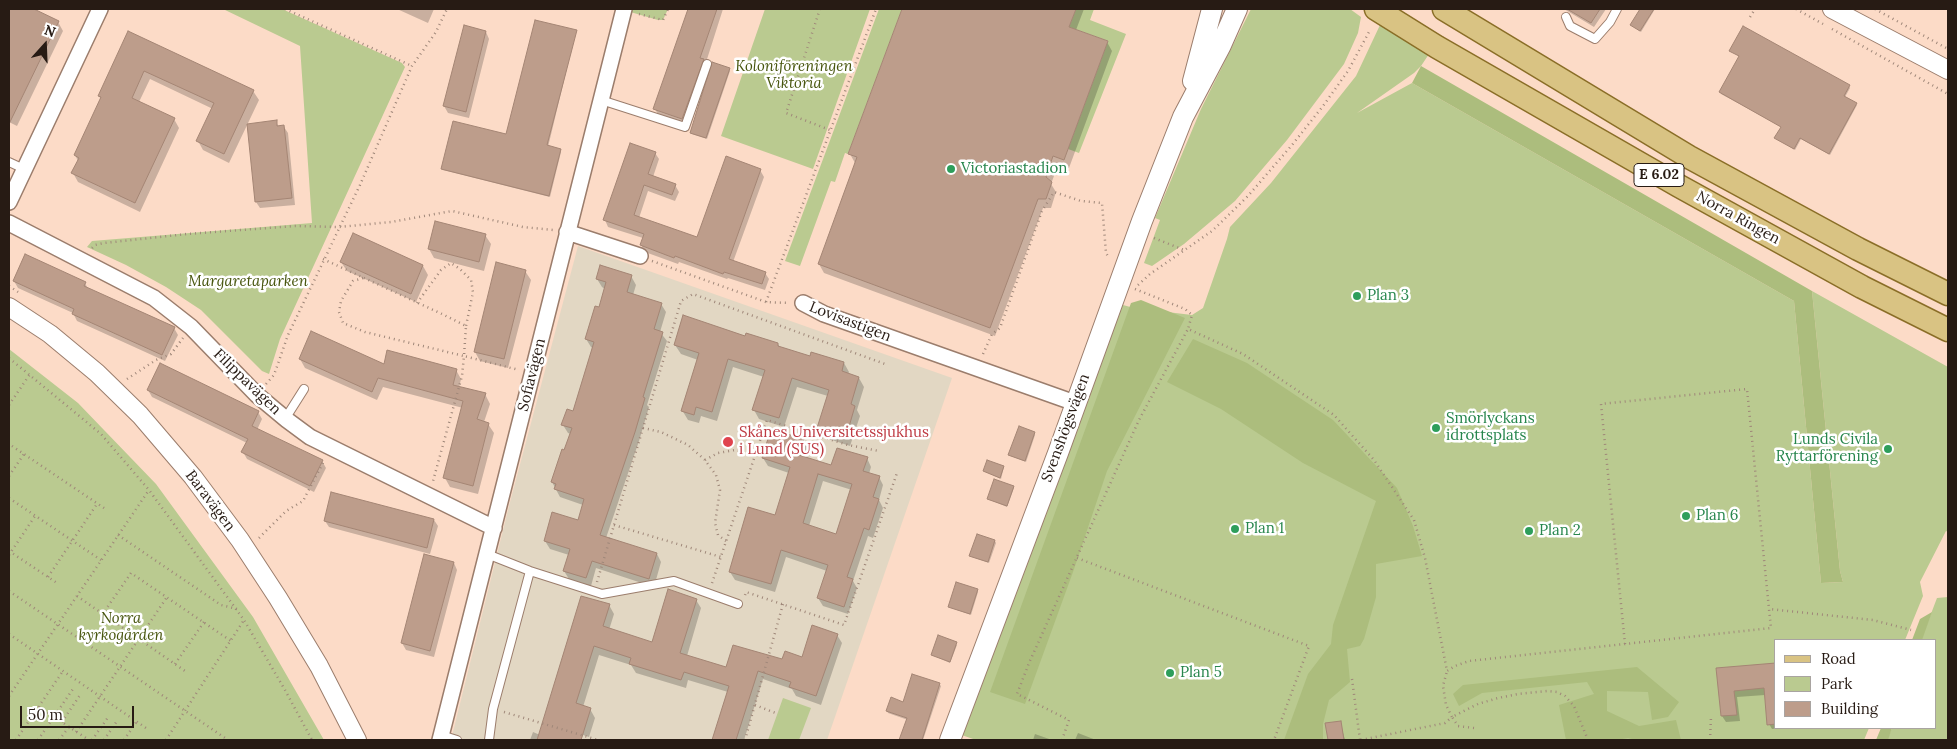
<!DOCTYPE html>
<meta charset="utf-8">
<style>
body{margin:0}
#map{position:relative;width:1957px;height:749px;overflow:hidden;background:#fcdbc7;font-family:Lora,serif}
canvas{display:block}
.frame{position:absolute;inset:0;border:10px solid #271b14;pointer-events:none}
.legend{position:absolute;left:1774px;top:639px;width:162px;height:90px;box-sizing:border-box;background:#fff;border:1px solid #a9a4a1;margin:0;padding:6px 9px;list-style:none;font-size:15px;color:#271b14}
.legend li{display:flex;align-items:center;gap:10px;height:25px}
.legend b{width:25px;border:1px solid #a9a4a1}
.north{position:absolute;left:20px;top:20px;width:50px;height:50px;-webkit-text-stroke:4px #fff;paint-order:stroke;rotate:20deg;font-size:14px;font-weight:700;line-height:20px;text-align:center;color:#271b14}
.north::after{content:'';display:block;margin:auto;width:18px;height:22px;background:#271b14;clip-path:polygon(50% 0,100% 100%,50% 72%,0 100%)}
.scale{position:absolute;left:20px;top:706px;width:114px;height:22px;box-sizing:border-box;border:2px solid #271b14;border-top:0;padding-left:6px;font-size:15px;line-height:18px;white-space:nowrap;color:#271b14;-webkit-text-stroke:4px #fff;paint-order:stroke}
</style>
<div id="map">
<canvas width="1957" height="749"></canvas>
<div class="frame"></div>
<ul class="legend">
<li><b style="height:6px;background:#d9c383"></b>Road</li>
<li><b style="height:14px;background:#baca90"></b>Park</li>
<li><b style="height:14px;background:#bd9d8b"></b>Building</li>
</ul>
<div class="north">N</div>
<div class="scale">50 m</div>
</div>
<script>
const ctx = document.querySelector('canvas').getContext('2d');
ctx.lineJoin = 'round';
function fill(path, color) { ctx.fillStyle = color; ctx.fill(path, 'evenodd'); }
const toPath = rows => new Path2D(rows.map(r => 'M' + r).join(''));
function strokePath(path, color, width, dash) { ctx.strokeStyle = color; ctx.lineWidth = width; ctx.lineCap = dash ? 'butt' : 'round'; ctx.setLineDash(dash || []); ctx.stroke(path); }
function label(font, color, halo, rows, align = 'center') {
  ctx.font = font + ' Lora,serif'; ctx.lineWidth = 5; ctx.setLineDash([]); ctx.textBaseline = 'middle'; ctx.strokeStyle = halo; ctx.fillStyle = color; for (const [text, x, y, turn = 0] of rows) {
    ctx.save(); ctx.translate(x, y); ctx.rotate((+turn || 0) * Math.PI / 180); ctx.textAlign = isNaN(turn) ? turn : align; if (halo) ctx.strokeText(text, 0, 0); ctx.fillText(text, 0, 0); ctx.restore();
  }
}
fill(toPath([
 [578,246,952,378,827,740,451,740,509,506]
]), '#e2d7c3');
fill(toPath([
 [223,9,282,9,402,63,405,67,280,339,269,374,262,371,201,310,166,287,126,265,87,247,92,241,312,223,300,46],
 [620,9,668,9,663,20,658,20],
 [765,9,870,9,813,169,721,136],
 [879,9,902,9,848,154,845,153,835,182,831,181,800,266,785,261],
 [1076,9,1094,9,1090,20,1126,34,1079,153,1068,149,1108,41,1069,27],
 [1251,9,1350,9,1361,17,1358,33,1344,64,1287,140,1235,201,1184,244,1152,266,1144,263,1160,220,1155,218,1201,109],
 [1380,25,1431,51,1421,66,1414,73,1357,113,1412,83,1794,301,1821,583,1843,582,1840,571,1812,291,1948,367,1948,532,1946,531,1920,582,1923,596,1905,640,1776,640,1776,728,1869,728,1864,740,976,740,953,732,1112,302,1134,308,1192,315,1203,308,1227,239,1230,227,1271,183,1356,76],
 [9,349,78,403,156,484,253,617,324,740,9,740],
 [1948,597,1948,740,1887,740,1892,728,1936,728,1936,640,1921,640,1937,598],
 [783,698,811,708,799,740,768,740]
]), '#baca90');
fill(toPath([
 [1421,66,1812,291,1840,571,1843,582,1821,583,1794,301,1412,83],
 [1141,300,1185,318,1107,471,1073,572,1025,704,990,692,1131,303],
 [1193,339,1247,363,1333,420,1397,488,1413,526,1422,556,1376,564,1376,597,1364,639,1360,646,1347,649,1350,682,1329,700,1323,724,1323,740,1284,740,1308,674,1331,644,1333,625,1376,501,1303,463,1221,409,1167,382],
 [1932,612,1922,640,1912,640,1920,619],
 [1637,667,1679,702,1668,717,1652,720,1648,692,1607,691,1607,711,1639,726,1676,720,1681,740,1636,740,1628,738,1617,740,1566,740,1559,705,1594,694,1587,682,1482,693,1459,706,1453,694,1463,685],
 [1881,728,1892,728,1888,740,1876,740]
]), '#acbd7d');
fill(toPath([
 [9,9,31,9,58,22,63,31,17,126,9,122],
 [397,9,434,9,428,23],
 [689,9,723,9,686,125,659,116,655,109],
 [903,9,1084,9,1076,30,1107,42,1112,51,1069,168,1058,165,1051,184,1056,192,1051,208,1043,208,995,336,824,273,819,264,855,163,850,154],
 [1564,9,1606,9,1594,27],
 [1641,9,1655,9,1641,32,1631,25],
 [576,31,548,147,561,152,550,197,443,170,442,169,507,136],
 [129,32,253,91,259,100,229,163,203,150,198,141,213,109,150,79,139,102,174,119,179,128,140,212,78,182,73,173,78,161,75,155,101,100,99,96],
 [486,32,489,39,469,118,448,113,444,106],
 [1731,51,1849,86,1850,88,1845,97,1857,105,1830,155,1801,139,1795,150,1776,138,1782,127,1721,94,1720,92,1740,57],
 [729,69,730,71,707,139,692,134,691,133],
 [276,122,279,127,284,127,288,133,295,205,260,208,256,202],
 [655,153,659,159,653,177,675,185,679,192,675,201,648,191,639,218,698,239,760,170,764,177,733,262,765,273,769,279,765,290,728,278,727,279,679,262,678,264,645,252,641,245,643,238,608,227,605,220],
 [485,235,491,244,484,271,434,258,429,249],
 [341,262,423,266,428,275,416,302,347,271],
 [525,271,531,280,508,368,480,361,475,352],
 [631,276,636,285,633,295,661,304,666,312,660,332,667,341,647,405,649,407,639,441,606,538,657,554,661,562,654,587,596,568,591,586,569,579,564,571,569,555,550,549,545,541,579,522,583,505,560,497,552,482,571,434,568,433,563,425,574,412,593,348,591,347,586,339,600,308,605,289,602,287,597,279],
 [14,281,85,283,88,289,174,328,178,335,165,361,77,321,73,313,18,288],
 [746,337,778,344,780,348,810,357,844,363,849,372,848,374,859,378,864,387,857,410,860,416,850,446,823,437,818,428,828,396,797,387,784,427,759,419,754,410,764,377,733,367,717,421,701,416,699,423,688,420,682,410,698,360,681,354,675,345],
 [300,359,384,366,456,370,461,379,459,388,485,394,490,404,484,422,488,424,494,433,478,494,450,487,445,478,463,408,383,387,377,400,305,368],
 [148,390,258,412,262,419,257,430,322,461,326,468,314,492,247,459,243,452,247,443,152,397],
 [1034,433,1035,435,1026,462,1011,456,1010,455],
 [803,440,808,448,804,458,832,467,867,458,871,467,869,474,879,477,883,485,879,500,883,508,873,538,868,536,853,581,857,588,848,614,823,606,818,598,827,571,786,557,775,592,735,580,730,572,776,517,789,473,768,466,763,458],
 [823,481,852,490,837,535,809,526],
 [1004,467,1001,479,984,471],
 [1013,487,1014,488,1007,507,988,499],
 [434,520,438,526,430,554,329,527,325,521],
 [995,541,996,543,989,563,972,557,971,556],
 [454,563,457,570,434,657,406,650,402,643],
 [977,590,978,592,971,615,951,608,950,607],
 [696,600,701,608,687,656,727,668,802,658,837,635,842,643,821,705,796,696,792,689,763,679,744,740,713,740,728,692,688,680,686,688,636,673,631,665,599,655,583,707,590,709,595,718,589,737,583,735,581,740,530,740,533,732,540,735,609,605,614,614,609,630,652,643],
 [939,637,957,645,950,663,932,655],
 [1776,664,1776,728,1781,728,1772,729,1768,722,1765,695,1737,697,1740,721,1726,722,1722,716,1717,670],
 [939,684,941,686,923,740,900,740,908,720,888,713,887,711],
 [1340,722,1345,740,1329,740,1327,724],
 [1078,733,1096,740,1075,740],
 [1035,734,1052,740,1033,740]
]), '#0003');
const building = toPath([
 [9,9,34,9,59,21,9,124,9,9],
 [688,9,717,9,700,58,704,59,682,119,653,109,688,9],
 [902,9,1076,9,1069,27,1108,41,1064,160,1053,156,1046,177,1052,182,1046,199,1038,199,990,328,818,264,857,157,848,154,902,9],
 [1567,9,1600,9,1591,23,1567,9],
 [1640,9,1654,9,1640,31,1630,25,1640,9],
 [535,20,577,30,547,145,561,149,549,196,441,169,453,121,506,134,535,20],
 [464,25,486,31,466,112,443,106,464,25],
 [1743,26,1850,85,1844,96,1857,103,1829,154,1800,138,1794,149,1774,138,1781,127,1719,92,1739,56,1729,51,1743,26],
 [128,31,254,90,224,154,196,141,214,103,144,71,132,98,175,118,135,203,71,173,79,158,74,155,101,97,98,96,128,31],
 [712,62,730,68,706,138,690,133,712,62],
 [277,120,277,126,284,125,292,198,255,202,247,124,277,120],
 [630,143,656,152,648,174,676,184,672,195,644,185,634,215,697,237,726,156,761,169,729,259,766,272,762,284,724,272,723,274,675,256,674,258,640,245,644,234,603,220,630,143],
 [435,221,486,234,479,262,428,249,435,221],
 [353,233,423,265,411,294,340,262,353,233],
 [25,254,86,282,84,286,175,327,162,355,72,314,74,309,13,281,25,254],
 [496,262,526,270,504,359,474,352,496,262],
 [600,265,632,275,627,292,662,303,654,329,663,332,643,397,645,398,635,432,600,535,657,553,649,579,592,561,586,578,563,571,570,549,544,541,552,512,578,520,584,499,554,489,556,484,551,482,562,449,564,450,572,428,561,425,567,409,573,411,594,342,585,339,595,306,599,307,606,282,596,279,600,265],
 [683,315,745,336,746,333,778,343,778,346,810,356,811,352,844,362,842,371,859,377,851,404,855,406,846,437,817,428,829,390,792,378,779,418,752,410,765,370,728,359,712,412,696,407,694,415,681,411,699,353,674,345,683,315],
 [311,331,384,364,387,350,457,369,453,385,486,393,477,419,489,423,473,486,443,478,463,401,378,378,372,392,299,359,311,331],
 [160,363,259,411,252,426,323,460,310,486,241,452,248,439,147,390,160,363],
 [1019,426,1035,432,1025,461,1008,455,1019,426],
 [771,429,804,439,799,455,831,465,837,448,868,457,863,471,880,476,873,497,879,499,869,530,864,528,847,577,853,579,844,607,817,598,828,565,781,550,771,584,729,572,748,507,775,515,790,467,762,458,771,429],
 [818,474,852,484,836,534,803,523,818,474],
 [987,460,1004,466,1000,478,983,471,987,460],
 [994,479,1014,486,1007,506,987,499,994,479],
 [331,492,434,519,427,548,324,521,331,492],
 [977,534,995,540,988,562,969,556,977,534],
 [424,554,454,562,430,651,401,643,424,554],
 [956,582,978,589,970,614,948,607,956,582],
 [668,589,697,599,680,653,726,667,733,645,782,659,785,651,802,657,812,625,838,634,816,696,789,687,791,682,758,671,736,740,712,740,729,686,684,672,681,680,629,664,631,658,594,646,576,703,591,708,581,740,537,740,581,596,610,604,603,626,652,642,668,589],
 [938,635,957,642,950,662,931,655,938,635],
 [1776,663,1776,724,1767,725,1764,688,1734,691,1737,715,1721,716,1716,668,1776,663],
 [912,674,940,683,922,740,899,740,907,718,886,711,891,697,903,702,912,674],
 [1341,721,1344,740,1328,740,1325,723,1341,721]
]);
fill(building, '#bd9d8b');
strokePath(building, '#a48574', 1);
const service = toPath([
 [1566,17,1570,26,1595,39,1610,22,1617,9],
 [601,100,685,127,707,64],
 [9,162,24,169],
 [285,419,304,389],
 [487,554,530,571,602,594,674,581,738,604],
 [441,735,457,740],
 [489,740,493,709,530,571]
]);
const minor = toPath([
 [9,202,100,9],
 [9,223,154,298,191,327,257,395,287,420,310,437,494,528],
 [567,232,640,256],
 [803,303,824,314,1075,403],
 [440,740,624,9]
]);
const tertiary = toPath([
 [1832,9,1948,70],
 [9,307,50,334,97,373,140,415,193,477,240,540,278,598,319,666,357,740]
]);
const secondary = toPath([
 [1193,81,1212,9],
 [950,740,1058,453,1142,221,1183,117,1221,45,1237,9]
]);
const primary = toPath([
 [1376,9,1437,47,1679,186,1862,287,1948,330],
 [1444,9,1689,157,1858,249,1948,294]
]);
strokePath(service, '#9b7d6c', 10);
strokePath(minor, '#9b7d6c', 18);
strokePath(tertiary, '#9b7d6c', 20);
strokePath(secondary, '#9b7d6c', 22);
strokePath(primary, '#8a6e27', 25);
strokePath(toPath([
 [285,9,412,66],
 [820,9,786,113,830,130],
 [1796,9,1823,24],
 [1875,9,1948,49],
 [639,14,663,20,668,9],
 [1750,17,1755,9],
 [1832,29,1948,94],
 [1154,238,1184,250],
 [92,248,95,245,104,243,187,234,295,226,339,227,391,222,452,211,523,227,553,230],
 [323,259,442,314,466,326,464,356,519,370],
 [652,261,766,302,789,303],
 [363,278,353,281,341,301,339,312,343,323,365,332,464,356,462,376,433,481],
 [1138,285,1150,274,1212,231,1248,196,1292,145,1323,106,1348,71,1369,32],
 [9,286,18,292],
 [1135,289,1185,309,1192,315,1188,329,1243,354,1334,415,1374,460,1414,520,1425,558,1447,671,1455,666,1469,661,1771,628,1769,609,1873,620,1911,630],
 [766,302,876,9],
 [417,303,441,270,451,263,460,269,471,280,473,292,466,326],
 [983,354,992,334,1000,328,1042,211,1054,192,1081,201,1102,203,1106,253,1109,258],
 [9,358,101,434,149,490,244,620,285,690,312,740],
 [127,379,156,360,171,354,183,338],
 [266,384,274,375,288,335,360,185,412,66,436,32,447,9],
 [9,405,30,374],
 [12,446,107,510],
 [705,460,718,453,735,450,755,454],
 [9,476,24,454],
 [9,498,101,560],
 [614,525,721,557],
 [118,535,221,605,237,609],
 [259,538,286,511,303,501,324,461],
 [726,541,718,535,715,523,720,490,716,475,705,460,688,445,661,432,643,428,681,301,693,294,885,364],
 [9,551,57,583],
 [9,555,35,516],
 [1077,558,1309,646,1274,740],
 [48,577,97,504],
 [597,582,643,428],
 [712,583,767,420,848,445,879,451],
 [9,591,228,740],
 [745,595,746,592,844,625,897,473],
 [77,596,185,671],
 [102,615,131,573,231,641],
 [9,634,146,728],
 [1625,644,1601,404,1747,389,1769,609],
 [175,664,204,622],
 [1352,679,1360,740],
 [9,696,149,490],
 [755,705,778,714],
 [39,707,89,740],
 [504,712,598,740],
 [62,722,80,695],
 [1474,728,1458,726,1452,717,1478,704,1498,698,1518,694,1547,691,1557,692,1565,696,1574,706,1588,740],
 [76,732,167,597],
 [16,740,63,671],
 [38,740,73,689],
 [59,740,69,727],
 [92,740,109,716],
 [104,740,117,721],
 [124,740,137,721],
 [166,740,244,620],
 [745,740,783,604],
 [1062,740,1069,720,1017,694,1029,663,1139,420,1188,329],
 [1361,740,1445,723,1452,717,1446,705,1443,686,1447,671],
 [1710,740,1711,717]
]), '#9f8779', 2.5, [1, 4]);
strokePath(service, '#fff', 8);
strokePath(minor, '#fff', 15);
strokePath(tertiary, '#fff', 18);
strokePath(secondary, '#fff', 20);
strokePath(primary, '#d9c383', 22);
for (const [x, y, r, color] of [
 [951,169,5,"#2e9e5b"],
 [1357,296,5,"#2e9e5b"],
 [1436,428,5,"#2e9e5b"],
 [728,442,6,"#e0444e"],
 [1888,449,5,"#2e9e5b"],
 [1686,516,5,"#2e9e5b"],
 [1235,529,5,"#2e9e5b"],
 [1529,531,5,"#2e9e5b"],
 [1170,673,5,"#2e9e5b"]
]) { const dot = new Path2D(); dot.arc(x, y, r, 0, 2 * Math.PI); ctx.fillStyle = color; ctx.fill(dot); strokePath(dot, '#fff', 2); }
for (const [x, y, w] of [
 [1659,175,50]
]) { const box = new Path2D(); box.roundRect(x - w / 2, y - 11.5, w, 23, 4); ctx.fillStyle = '#fff'; ctx.fill(box); strokePath(box, '#271b14', 1); }
label('bold 14px', '#271b14', null, [
 ["E 6.02",1659,175]
]);
label('italic 15px', '#47550d', '#fff', [
 ["Koloniföreningen",794,67],
 ["Viktoria",794,84],
 ["Margaretaparken",248,282],
 ["Norra",121,619],
 ["kyrkogården",121,636]
]);
label('15px', '#27864d', '#fff', [
 ["Victoriastadion",961,169],
 ["Plan 3",1367,296],
 ["Smörlyckans",1446,419],
 ["idrottsplats",1446,436],
 ["Lunds Civila",1878,440,"right"],
 ["Ryttarförening",1878,457,"right"],
 ["Plan 6",1696,516],
 ["Plan 1",1245,529],
 ["Plan 2",1539,531],
 ["Plan 5",1180,673]
], 'left');
label('15px', '#271b14', '#fff', [
 ["Norra Ringen",1738,218,29],
 ["Lovisastigen",850,322,21],
 ["Sofiavägen",532,375,-76],
 ["Filippavägen",247,382,44],
 ["Svenshögsvägen",1066,428,-70],
 ["Baravägen",210,501,53]
]);
label('15px', '#be3a42', '#fff', [
 ["Skånes Universitetssjukhus",739,433],
 ["i Lund (SUS)",739,450]
], 'left');
</script>
